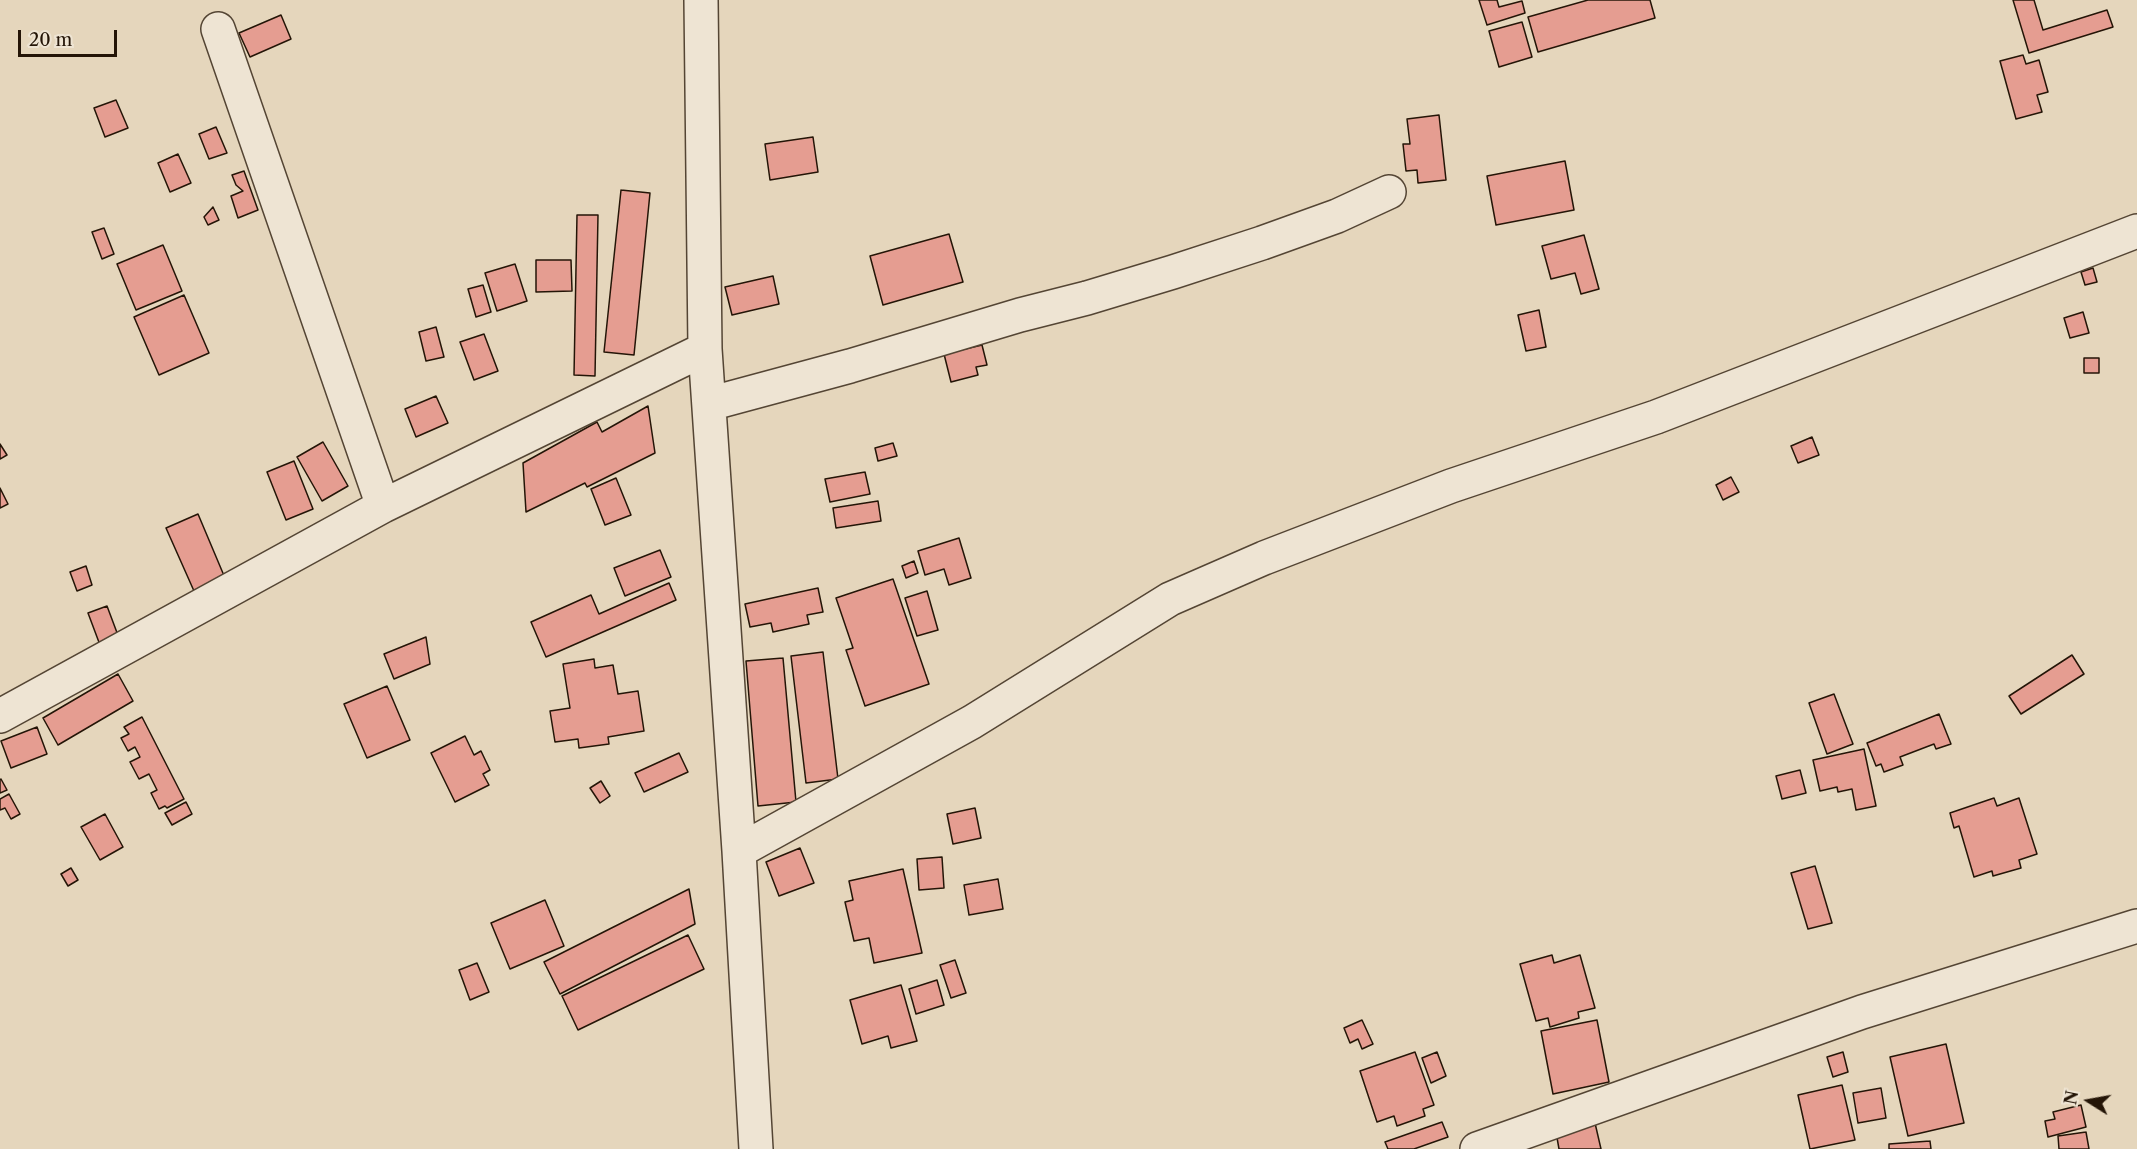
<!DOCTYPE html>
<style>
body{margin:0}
#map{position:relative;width:2137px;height:1149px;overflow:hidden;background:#e5d6bc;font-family:"Libre Caslon Text",serif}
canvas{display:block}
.north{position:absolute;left:2059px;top:1071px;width:60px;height:60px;-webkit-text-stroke:4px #eee4d3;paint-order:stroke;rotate:281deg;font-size:16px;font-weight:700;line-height:24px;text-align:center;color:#241507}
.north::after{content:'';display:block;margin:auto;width:21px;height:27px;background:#241507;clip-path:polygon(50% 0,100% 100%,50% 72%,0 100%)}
.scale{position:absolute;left:18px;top:30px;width:99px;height:27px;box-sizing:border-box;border:3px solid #241507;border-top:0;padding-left:8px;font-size:18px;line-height:21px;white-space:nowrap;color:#241507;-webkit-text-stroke:4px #eee4d3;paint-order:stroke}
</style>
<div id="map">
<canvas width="2137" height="1149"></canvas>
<div class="north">N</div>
<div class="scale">20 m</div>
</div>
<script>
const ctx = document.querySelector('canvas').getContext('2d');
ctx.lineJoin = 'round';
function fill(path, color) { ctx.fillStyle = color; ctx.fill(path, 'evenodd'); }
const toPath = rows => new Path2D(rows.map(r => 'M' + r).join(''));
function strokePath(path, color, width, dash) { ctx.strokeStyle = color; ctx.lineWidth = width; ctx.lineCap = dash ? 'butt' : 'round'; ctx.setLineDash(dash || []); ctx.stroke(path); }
const building = toPath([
 [1479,0,1497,0,1499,7,1522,1,1525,13,1487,25,1479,0],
 [1588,0,1650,0,1655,18,1538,52,1528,17,1588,0],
 [2013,0,2034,0,2043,30,2107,10,2113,27,2029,53,2013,0],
 [281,15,291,39,250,57,239,33,281,15],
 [1522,22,1532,57,1499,67,1489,31,1522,22],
 [2023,55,2026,64,2039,60,2048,92,2037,95,2042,112,2016,119,2000,61,2023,55],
 [116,100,128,128,105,137,94,108,116,100],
 [1439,115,1446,180,1418,183,1417,170,1406,171,1403,144,1410,144,1407,119,1439,115],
 [216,127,227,153,209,159,199,134,216,127],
 [813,137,818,172,770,180,765,144,813,137],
 [178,154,191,183,170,192,158,163,178,154],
 [1565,161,1574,210,1496,225,1487,176,1565,161],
 [244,171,258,210,238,218,231,196,243,191,236,185,232,175,244,171],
 [621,190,650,193,634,355,604,352,621,190],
 [213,207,219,220,208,225,204,217,213,207],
 [577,215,598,215,595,376,574,375,577,215],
 [104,228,114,254,102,259,92,232,104,228],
 [949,234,963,282,883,305,870,256,949,234],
 [1584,235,1599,289,1581,294,1575,273,1551,279,1542,246,1584,235],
 [163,245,182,291,136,310,117,264,163,245],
 [536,260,571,260,572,291,536,292,536,260],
 [515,264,527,301,497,311,485,273,515,264],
 [2093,268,2097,282,2085,285,2081,272,2093,268],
 [773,276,779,304,732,315,725,287,773,276],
 [483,285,491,312,476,317,468,289,483,285],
 [184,295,209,353,159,375,134,317,184,295],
 [1539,310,1546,347,1526,351,1518,315,1539,310],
 [2083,312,2089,333,2070,338,2064,318,2083,312],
 [436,327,444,357,426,361,419,332,436,327],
 [484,334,498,371,474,380,460,342,484,334],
 [982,345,987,365,976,367,978,375,951,382,944,354,982,345],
 [2084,358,2099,358,2099,373,2084,373,2084,358],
 [436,396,448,423,416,437,405,409,436,396],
 [648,406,655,453,587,487,585,483,526,512,523,463,597,422,602,432,648,406],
 [1812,437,1819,455,1798,463,1791,446,1812,437],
 [323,442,348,486,322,501,297,457,323,442],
 [893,443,897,456,878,461,875,448,893,443],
 [0,444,7,455,0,459,0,444],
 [294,461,313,509,286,520,267,472,294,461],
 [865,472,870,494,830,502,825,479,865,472],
 [1731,477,1739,492,1723,500,1716,485,1731,477],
 [616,478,631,515,605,525,591,489,616,478],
 [0,488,8,504,0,508,0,488],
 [878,501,881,521,836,528,833,508,878,501],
 [198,514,225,578,194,591,166,528,198,514],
 [959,538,971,578,949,585,944,569,925,575,918,551,959,538],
 [660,550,671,577,625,596,614,568,660,550],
 [914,561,918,573,906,578,902,566,914,561],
 [86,566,92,585,77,591,70,572,86,566],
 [893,579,929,684,865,706,846,650,853,648,836,598,893,579],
 [669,583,676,600,546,657,531,622,591,595,599,614,669,583],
 [818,588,823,612,807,615,809,624,773,632,771,623,750,627,745,604,818,588],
 [927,591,938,630,917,636,905,598,927,591],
 [107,606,119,638,100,645,88,613,107,606],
 [426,637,430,664,394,679,384,654,426,637],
 [823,652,838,779,806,783,791,656,823,652],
 [2072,655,2084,674,2021,714,2009,696,2072,655],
 [783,658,796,802,758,806,746,661,783,658],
 [594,659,595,668,613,665,618,694,638,691,644,731,608,737,609,744,579,748,578,739,555,742,550,711,570,708,563,664,594,659],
 [118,674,133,701,58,745,43,718,118,674],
 [387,686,410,740,367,758,344,704,387,686],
 [1834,694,1853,744,1827,754,1809,703,1834,694],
 [1939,714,1951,744,1936,749,1934,744,1900,757,1903,765,1884,772,1881,764,1876,766,1867,743,1939,714],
 [142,717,184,799,167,808,165,806,159,809,151,793,157,790,149,774,139,779,130,762,140,757,135,747,128,751,121,738,129,734,124,727,142,717],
 [37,727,47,754,11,768,1,741,37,727],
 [465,736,474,755,481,751,490,770,483,774,489,785,455,802,431,753,465,736],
 [1864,749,1876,806,1856,810,1852,789,1838,792,1837,787,1820,791,1813,760,1864,749],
 [679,753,688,772,644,792,635,773,679,753],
 [1800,770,1806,793,1782,799,1776,776,1800,770],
 [1,779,7,790,0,793,0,780,1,779],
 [601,781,610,796,600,803,590,788,601,781],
 [9,794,20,814,11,819,5,808,0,810,0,799,9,794],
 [1994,798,1997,806,2019,798,2037,854,2019,860,2021,868,1993,876,1992,871,1974,877,1959,826,1954,828,1950,813,1994,798],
 [186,802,192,814,172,825,165,813,186,802],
 [975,808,981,838,953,844,947,814,975,808],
 [105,814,123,847,100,860,81,827,105,814],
 [800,848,814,883,779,896,766,862,800,848],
 [942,857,944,888,919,890,917,859,942,857],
 [1815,866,1832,923,1808,929,1791,873,1815,866],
 [71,868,78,880,68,886,61,874,71,868],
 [903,869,922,953,874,963,869,938,854,941,845,902,853,900,849,881,903,869],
 [998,879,1003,909,969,915,964,885,998,879],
 [689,889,695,924,560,994,544,962,689,889],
 [545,900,564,946,510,969,491,923,545,900],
 [688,935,704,969,578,1030,562,996,688,935],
 [1552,955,1554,963,1580,955,1595,1008,1578,1012,1579,1018,1550,1027,1548,1018,1536,1021,1520,964,1552,955],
 [955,960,966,993,951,998,940,965,955,960],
 [477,963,489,992,470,1000,459,970,477,963],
 [937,980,944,1005,916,1014,909,989,937,980],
 [901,985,917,1041,891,1048,888,1036,862,1044,850,1000,901,985],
 [1362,1020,1373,1044,1362,1049,1358,1039,1350,1043,1344,1028,1362,1020],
 [1597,1020,1609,1082,1553,1094,1541,1031,1597,1020],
 [1946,1044,1964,1123,1908,1136,1890,1057,1946,1044],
 [1415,1052,1434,1105,1423,1109,1425,1116,1397,1126,1394,1116,1377,1122,1360,1071,1415,1052],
 [1437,1052,1446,1076,1431,1083,1422,1058,1437,1052],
 [1843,1052,1848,1072,1833,1077,1827,1057,1843,1052],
 [1842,1085,1855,1140,1810,1149,1798,1095,1842,1085],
 [1881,1088,1886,1118,1858,1123,1853,1093,1881,1088],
 [2081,1105,2086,1127,2048,1137,2045,1121,2055,1119,2053,1112,2081,1105],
 [1442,1122,1448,1137,1414,1149,1388,1149,1385,1142,1442,1122],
 [1595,1123,1601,1149,1559,1149,1556,1132,1595,1123],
 [2086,1132,2089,1149,2059,1149,2058,1136,2086,1132],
 [1930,1141,1931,1149,1889,1149,1889,1144,1930,1141]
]);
fill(building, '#e59d91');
strokePath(building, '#241507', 1.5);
const minor = toPath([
 [701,0,705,349,739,851,756,1149],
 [218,29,383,506],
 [709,404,850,366,1020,315,1087,298,1173,272,1262,243,1337,216,1389,192],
 [0,716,383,506,705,349],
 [739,851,972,722,1170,599,1264,558,1451,486,1656,417,2137,231],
 [1477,1149,1862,1012,2137,926]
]);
strokePath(minor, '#544534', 36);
strokePath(minor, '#eee4d3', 33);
</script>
